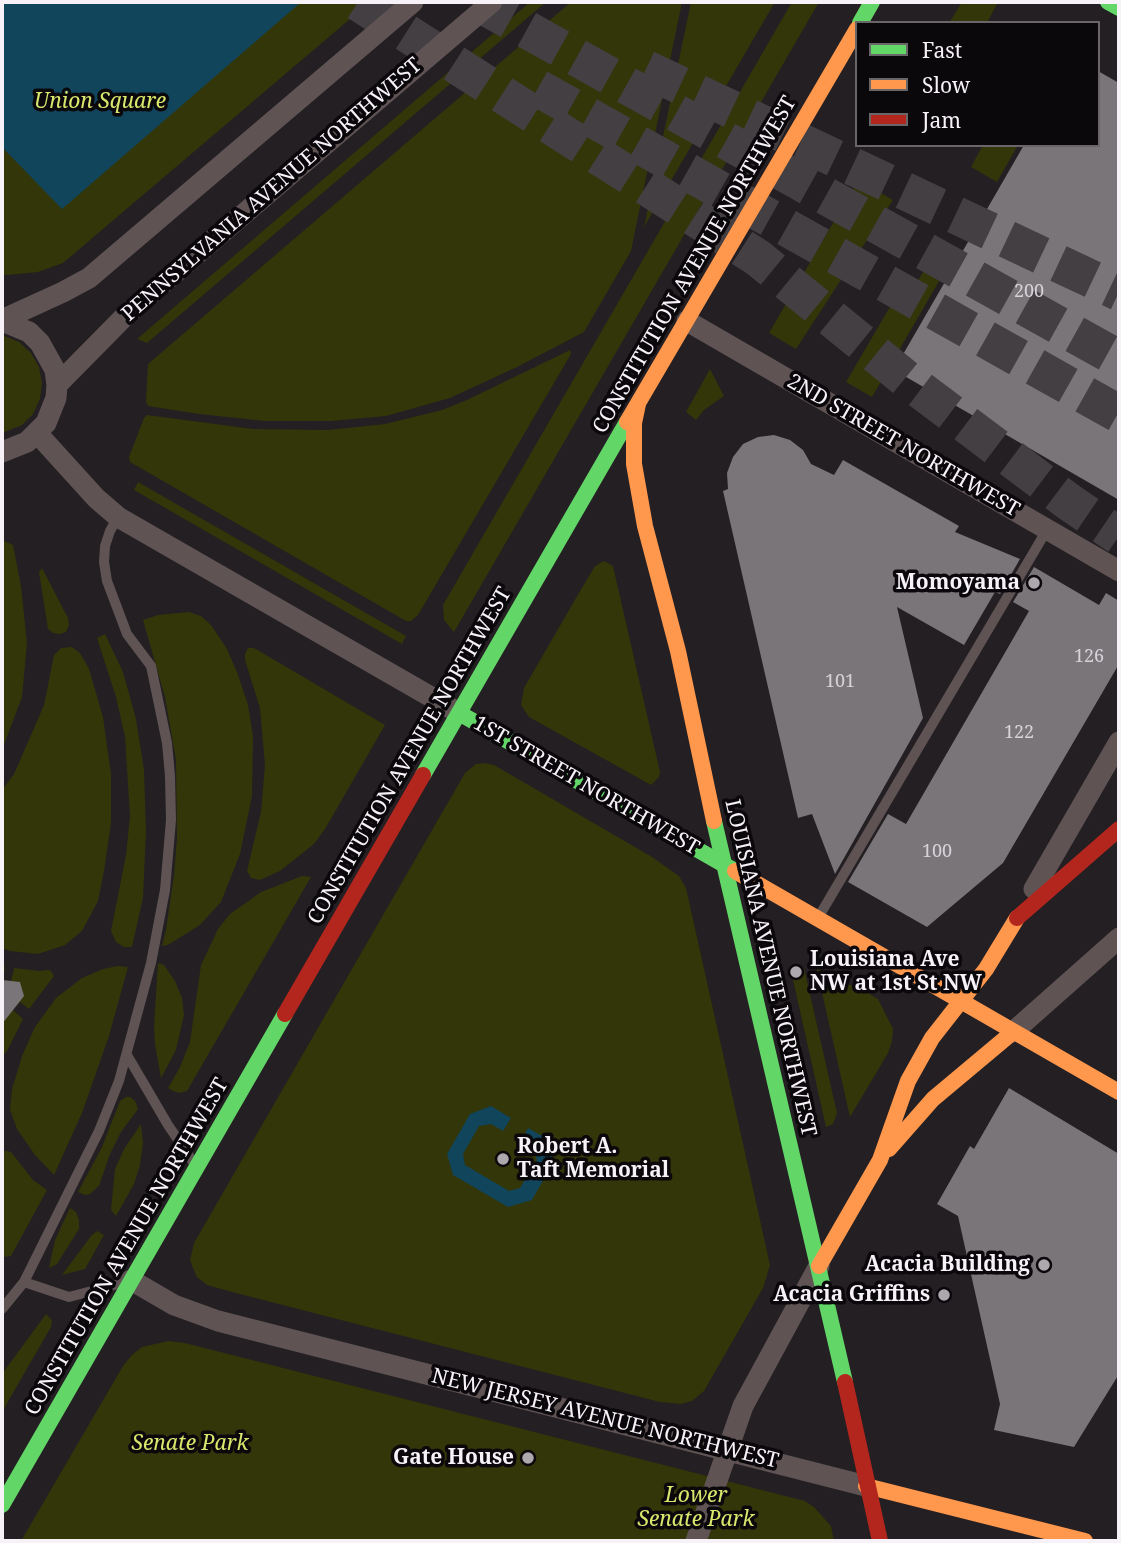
<!DOCTYPE html>
<style>
body{margin:0}
#map{position:relative;width:1121px;height:1543px;overflow:hidden;background:#231f23;font-family:"Noto Serif",serif}
canvas{display:block}
.frame{position:absolute;inset:0;border:4px solid #f7f2f8;pointer-events:none}
.legend{position:absolute;left:855px;top:21px;width:245px;height:126px;box-sizing:border-box;background:#0b080c;border:2px solid #69666a;margin:0;padding:9px 12px;list-style:none;font-size:21px;color:#f7f2f8}
.legend li{display:flex;align-items:center;gap:14px;height:35px}
.legend b{width:35px;border:2px solid #69666a}
</style>
<div id="map">
<canvas width="1121" height="1543"></canvas>
<div class="frame"></div>
<ul class="legend">
<li><b style="height:9px;background:#63d668"></b>Fast</li>
<li><b style="height:9px;background:#ff974d"></b>Slow</li>
<li><b style="height:9px;background:#b3261e"></b>Jam</li>
</ul>
</div>
<script>
const ctx = document.querySelector('canvas').getContext('2d');
ctx.lineJoin = 'round';
function fill(path, color) { ctx.fillStyle = color; ctx.fill(path, 'evenodd'); }
const toPath = rows => new Path2D(rows.map(r => 'M' + r).join(''));
function strokePath(path, color, width, dash) { ctx.strokeStyle = color; ctx.lineWidth = width; ctx.lineCap = dash ? 'butt' : 'round'; ctx.setLineDash(dash || []); ctx.stroke(path); }
function label(font, color, halo, rows, align = 'center') {
  ctx.font = font + ' "Noto Serif",serif'; ctx.lineWidth = 7; ctx.setLineDash([]); ctx.textBaseline = 'middle'; ctx.strokeStyle = halo; ctx.fillStyle = color; for (const [text, x, y, turn = 0] of rows) {
    ctx.save(); ctx.translate(x, y); ctx.rotate((+turn || 0) * Math.PI / 180); ctx.textAlign = isNaN(turn) ? turn : align; if (halo) ctx.strokeText(text, 0, 0); ctx.fillText(text, 0, 0); ctx.restore();
  }
}
fill(toPath([
 [2,2,370,2,63,263,38,272,7,275,2,274],
 [530,2,546,2,147,343,137,339],
 [571,2,682,2,631,251,584,332,517,367,450,398,386,416,331,421,265,421,199,414,148,406,146,402,148,364],
 [691,2,775,2,644,227,660,151],
 [792,2,819,2,454,632,444,620,443,605],
 [962,2,998,2,987,23,949,23],
 [983,145,1018,145,997,182,971,167],
 [858,180,893,200,796,349,769,333],
 [926,267,942,276,872,397,846,382,908,276,917,282],
 [2,335,19,342,31,353,39,367,42,383,40,399,33,414,22,425,2,433],
 [570,350,571,354,418,615,411,621,406,621,130,462,129,457,144,418,147,415,253,429,328,430,385,424,442,410,467,400],
 [710,369,724,396,704,410,696,420,686,412],
 [138,482,406,636,402,644,134,490],
 [2,540,13,545,21,586,27,643,22,697,2,750],
 [604,561,613,566,660,772,659,777,651,785,529,717,521,705,524,688,576,598,595,566],
 [42,568,68,618,69,625,66,632,60,634,53,633,48,629,39,572],
 [189,612,201,616,211,625,227,649,237,672,248,705,253,736,252,796,240,854,221,902,200,925,168,945,162,946,166,930,174,875,177,838,176,760,165,697,143,620,158,615],
 [105,634,123,672,136,719,144,770,146,831,143,898,132,947,124,947,116,942,111,931,126,855,130,816,125,737,116,697,97,638],
 [72,647,80,653,89,669,103,717,111,774,111,823,104,871,98,901,82,931,65,945,38,954,10,951,2,948,2,790,14,774,44,705,54,655,61,648],
 [248,648,254,648,385,725,325,829,314,844,280,871,260,880,251,878,247,871,261,812,265,765,260,708,245,660,245,654],
 [485,763,494,765,652,857,679,876,686,888,770,1265,763,1288,704,1391,692,1401,681,1404,660,1402,236,1293,207,1285,197,1277,193,1268,190,1260,194,1243,465,773,476,764],
 [302,876,311,877,187,1091,179,1093,173,1091,168,1088,180,1067,190,1042,201,965,218,929,230,914,261,892],
 [158,963,164,965,175,981,182,998,184,1015,176,1050,161,1078,155,1045,154,1026],
 [2,966,5,967,3,980,11,981,14,968,39,971,48,970,51,971,54,976,29,1009,20,1002,13,1010,23,1019,7,1051,2,1056],
 [118,966,128,967,109,1036,82,1113,54,1175,35,1155,17,1129,10,1110,12,1089,22,1056,35,1027,56,998,82,978,103,969],
 [816,966,836,984,853,985,878,999,893,1029,892,1041,888,1053,850,1117],
 [804,968,837,1113,833,1124,826,1127,791,971],
 [126,1097,130,1097,135,1101,138,1109,121,1132,110,1154,99,1186,90,1194,85,1195,78,1192,102,1147,120,1101],
 [141,1124,143,1143,140,1165,134,1184,116,1216,111,1210,115,1169,124,1149],
 [2,1150,11,1152,33,1180,47,1190,11,1256,4,1257,2,1257],
 [70,1208,76,1212,79,1220,79,1229,57,1264,49,1268,55,1240],
 [97,1231,104,1235,85,1269,62,1275,91,1236],
 [46,1314,52,1320,51,1327,2,1412,2,1374],
 [168,1341,185,1343,805,1501,814,1507,831,1526,834,1541,21,1541,123,1366,132,1355,142,1347]
]), '#333609');
fill(toPath([
 [2,2,299,2,300,3,62,209,2,147],
 [491,1106,511,1118,503,1131,491,1124,479,1126,463,1154,465,1165,509,1191,520,1188,537,1160,533,1147,522,1140,528,1128,544,1137,554,1161,532,1200,508,1207,453,1175,447,1154,470,1114]
]), '#11455c');
fill(toPath([
 [1098,71,1119,83,1119,500,894,370,1024,145,1098,145],
 [774,435,790,440,803,450,811,464,834,475,843,460,959,526,955,532,1020,559,1000,594,995,592,964,645,897,607,923,718,835,874,812,814,798,818,723,491,728,489,727,473,733,457,743,444,758,437],
 [1034,567,1099,605,1106,593,1119,601,1119,664,1003,863,927,927,848,882,888,814,906,824,1029,611,1013,602],
 [2,980,20,982,24,996,2,1024],
 [1009,1088,1119,1154,1119,1374,1074,1447,994,1430,1000,1404,958,1216,937,1204,970,1146,974,1149]
]), '#797579');
strokePath(toPath([
 [358,2,758,258,906,379,1069,502,1119,536],
 [477,2,1119,359],
 [646,69,1119,292],
 [538,88,1119,414]
]), '#433f43', 38, [38, 19]);
strokePath(toPath([
 [818,918,1048,528],
 [127,1055,168,1125,193,1162],
 [24,1282,69,1297,122,1283],
 [2,1309,24,1282,99,1131,119,1081,151,963,165,890,171,820,170,776,167,743,151,666,127,634,107,581,104,562,105,546,110,531,118,517]
]), '#5f5354', 10);
strokePath(toPath([
 [2,320,63,292,89,278,413,2],
 [2,321,29,332,40,343,55,370,57,385,56,398,46,423,27,442,2,452],
 [687,321,1119,571],
 [57,385,129,312,492,2],
 [37,433,96,498,118,517,459,713],
 [1034,889,1119,742],
 [1013,1032,1119,938],
 [131,1280,174,1305,218,1321,866,1486],
 [696,1541,743,1406,819,1266]
]), '#5f5354', 21);
strokePath(toPath([
 [1108,2,1119,8],
 [860,23,872,2],
 [459,713,735,871],
 [423,775,627,422],
 [714,821,845,1382],
 [2,1505,285,1014]
]), '#63d668', 16);
strokePath(toPath([
 [638,404,634,423,634,464,645,526,678,651,714,821],
 [627,422,857,29],
 [735,871,1119,1092],
 [889,1149,933,1099,1013,1032],
 [819,1266,880,1160,908,1081,932,1038,986,969,1017,918],
 [866,1486,1085,1541]
]), '#ff974d', 16);
strokePath(toPath([
 [1017,918,1119,829],
 [285,1014,423,775],
 [845,1382,880,1541]
]), '#b3261e', 16);
for (const [x, y, r, color] of [
 [1034,583,7,"#ada8ad"],
 [796,972,7,"#ada8ad"],
 [503,1159,7,"#ada8ad"],
 [1044,1265,7,"#ada8ad"],
 [944,1295,7,"#ada8ad"],
 [528,1458,7,"#ada8ad"]
]) { const dot = new Path2D(); dot.arc(x, y, r, 0, 2 * Math.PI); ctx.fillStyle = color; ctx.fill(dot); strokePath(dot, '#0b080c', 2.5); }
label('18px', '#d8d3d8', null, [
 ["200",1029,292],
 ["126",1089,657],
 ["101",840,682],
 ["122",1019,733],
 ["100",937,852]
]);
label('italic 21px', '#d9e86d', '#0b080c', [
 ["Union Square",100,102],
 ["Senate Park",190,1444],
 ["Lower",696,1496],
 ["Senate Park",696,1520]
]);
label('21px', '#f7f2f8', '#0b080c', [
 ["PENNSYLVANIA AVENUE NORTHWEST",272,190,-41],
 ["CONSTITUTION AVENUE NORTHWEST",695,265,-60],
 ["2ND STREET NORTHWEST",903,446,30],
 ["CONSTITUTION AVENUE NORTHWEST",410,756,-60],
 ["1ST STREET NORTHWEST",586,786,30],
 ["LOUISIANA AVENUE NORTHWEST",770,968,77],
 ["CONSTITUTION AVENUE NORTHWEST",127,1247,-60],
 ["NEW JERSEY AVENUE NORTHWEST",605,1419,14]
]);
label('bold 21px', '#f7f2f8', '#0b080c', [
 ["Momoyama",1020,583],
 ["Louisiana Ave",810,960,"left"],
 ["NW at 1st St NW",810,984,"left"],
 ["Robert A.",517,1147,"left"],
 ["Taft Memorial",517,1171,"left"],
 ["Acacia Building",1030,1265],
 ["Acacia Griffins",930,1295],
 ["Gate House",514,1458]
], 'right');
</script>
